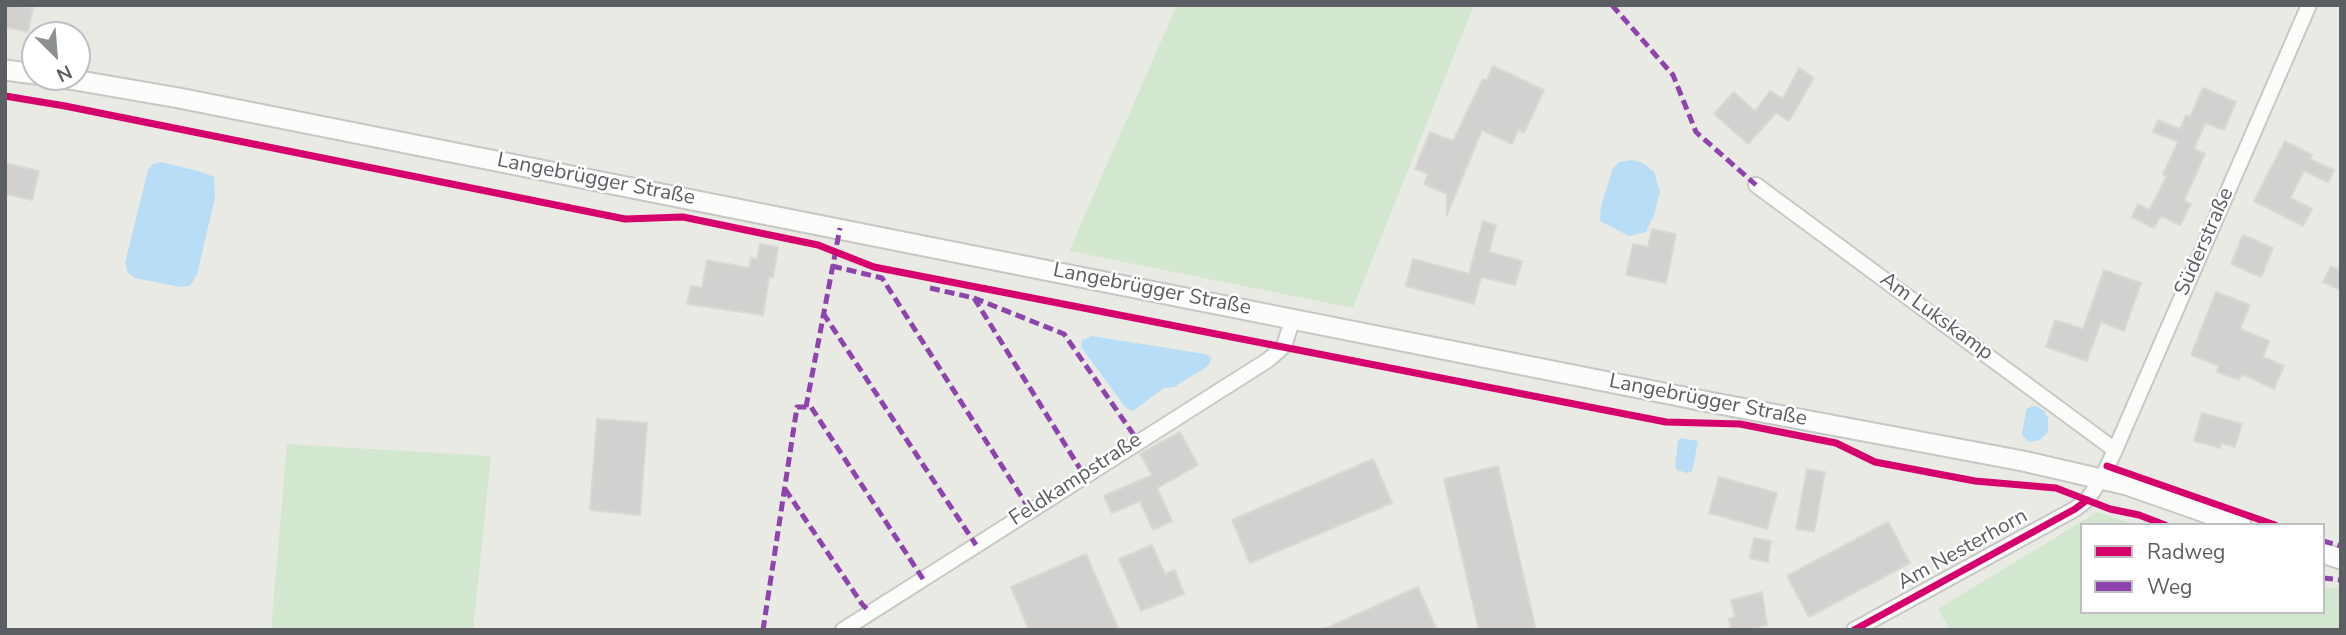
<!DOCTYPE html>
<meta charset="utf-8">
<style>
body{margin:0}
#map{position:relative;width:2346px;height:635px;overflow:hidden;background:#eaeae5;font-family:"Nunito Sans",sans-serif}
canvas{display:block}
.frame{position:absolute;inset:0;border:7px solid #5b5f63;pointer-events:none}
.legend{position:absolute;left:2080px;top:523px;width:245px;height:91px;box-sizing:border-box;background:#fff;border:2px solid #bdbfc1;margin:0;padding:9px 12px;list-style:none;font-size:21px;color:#5b5f63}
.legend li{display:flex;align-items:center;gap:14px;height:35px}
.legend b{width:35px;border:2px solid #bdbfc1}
.north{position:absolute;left:21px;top:21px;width:70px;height:70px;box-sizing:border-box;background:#fff;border:2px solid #bdbfc1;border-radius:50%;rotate:155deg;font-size:19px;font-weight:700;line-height:28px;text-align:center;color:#5b5f63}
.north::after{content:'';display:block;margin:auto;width:24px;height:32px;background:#8d9090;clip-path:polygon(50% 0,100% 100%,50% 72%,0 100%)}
</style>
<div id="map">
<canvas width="2346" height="635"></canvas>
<div class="frame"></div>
<ul class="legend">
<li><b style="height:9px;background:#d6006c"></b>Radweg</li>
<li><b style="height:9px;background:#8e44ad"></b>Weg</li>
</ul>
<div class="north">N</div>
</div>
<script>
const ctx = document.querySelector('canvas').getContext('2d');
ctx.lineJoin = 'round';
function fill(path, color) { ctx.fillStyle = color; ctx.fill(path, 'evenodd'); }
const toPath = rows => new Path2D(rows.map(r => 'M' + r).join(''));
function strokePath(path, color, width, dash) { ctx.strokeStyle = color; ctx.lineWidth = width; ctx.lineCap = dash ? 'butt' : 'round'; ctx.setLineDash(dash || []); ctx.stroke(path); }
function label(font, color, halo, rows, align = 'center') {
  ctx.font = font + ' "Nunito Sans",sans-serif'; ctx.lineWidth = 5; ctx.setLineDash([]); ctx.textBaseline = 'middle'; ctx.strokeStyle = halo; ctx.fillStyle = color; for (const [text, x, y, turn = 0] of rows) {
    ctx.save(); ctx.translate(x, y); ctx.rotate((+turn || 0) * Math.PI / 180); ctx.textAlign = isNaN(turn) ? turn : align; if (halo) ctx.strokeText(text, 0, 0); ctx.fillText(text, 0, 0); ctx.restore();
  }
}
fill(toPath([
 [1177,5,1474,5,1353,308,1069,251],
 [287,444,491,456,473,630,271,630],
 [2097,512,2137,525,2082,525,2082,612,2323,612,2323,588,2341,587,2341,630,1950,630,1938,609]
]), '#d3e7d0');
fill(toPath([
 [1632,160,1643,163,1654,172,1660,191,1654,215,1646,232,1629,236,1600,221,1601,206,1613,168,1619,162],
 [161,162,202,172,214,177,215,197,197,275,190,286,180,287,135,278,128,273,125,263,148,170,153,164],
 [1092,336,1205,354,1212,358,1208,366,1174,387,1164,388,1133,411,1126,408,1081,347,1082,340],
 [2031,406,2038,407,2044,411,2048,418,2048,432,2040,440,2029,442,2022,435,2026,410],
 [1681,438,1698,441,1693,468,1692,472,1687,473,1677,470,1675,466,1678,441]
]), '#b7def6');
const building = toPath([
 [5,5,33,8,28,32,5,27,5,5],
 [1493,66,1544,90,1524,133,1518,130,1512,144,1482,130,1447,215,1447,194,1424,184,1428,174,1415,169,1430,132,1453,141,1483,79,1487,80,1493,66],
 [1799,68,1814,78,1789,121,1776,113,1748,144,1714,114,1734,92,1755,111,1770,91,1783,99,1799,68],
 [2203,88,2236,102,2224,130,2205,123,2194,149,2205,154,2184,201,2191,204,2180,225,2161,216,2154,228,2132,217,2138,204,2149,210,2167,176,2163,174,2178,142,2153,132,2158,120,2180,129,2186,115,2190,117,2203,88],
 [2285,141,2312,155,2310,159,2334,170,2328,182,2304,171,2290,198,2312,209,2303,226,2254,201,2285,141],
 [5,163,39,171,32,200,5,194,5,163],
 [1483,221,1496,225,1489,252,1522,261,1515,285,1481,277,1474,304,1406,286,1413,259,1469,274,1483,221],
 [1652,229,1676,234,1666,283,1626,275,1633,244,1648,247,1652,229],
 [2243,235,2273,248,2261,277,2231,264,2243,235],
 [760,244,778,247,773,278,769,277,763,315,687,304,691,286,702,288,707,260,749,268,751,258,757,259,760,244],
 [2331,266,2341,271,2341,290,2323,282,2331,266],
 [2104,270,2141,283,2124,331,2101,322,2087,361,2046,347,2055,320,2083,329,2104,270],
 [2216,292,2250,305,2240,329,2269,341,2263,357,2284,366,2274,389,2242,374,2239,380,2217,372,2219,366,2191,355,2216,292],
 [2202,413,2242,424,2235,447,2221,443,2220,448,2194,441,2202,413],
 [597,419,647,423,640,515,590,510,597,419],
 [1180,432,1198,465,1157,488,1172,521,1153,530,1140,501,1112,513,1104,496,1152,475,1140,454,1180,432],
 [1373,459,1392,503,1250,563,1232,520,1373,459],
 [1498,466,1536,630,1479,630,1444,479,1498,466],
 [1807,469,1825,472,1814,532,1796,529,1807,469],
 [1719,477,1777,493,1767,529,1709,513,1719,477],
 [1888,522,1910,563,1809,617,1787,576,1888,522],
 [1754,538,1771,541,1768,562,1750,558,1754,538],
 [1152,545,1165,574,1175,570,1184,594,1141,611,1119,559,1152,545],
 [1086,554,1119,630,1029,630,1011,587,1086,554],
 [1418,587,1437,630,1322,630,1418,587],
 [1762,592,1767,625,1747,630,1731,630,1729,619,1735,617,1731,600,1762,592]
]);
fill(building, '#d2d1cf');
strokePath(building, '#dad8d4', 2);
const street = toPath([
 [1756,185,2115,450],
 [843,630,1268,360,1284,346,1293,318],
 [1854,630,2075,509,2087,500,2102,478,2115,450,2309,5]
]);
const secondary = toPath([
 [5,70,35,74],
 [57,77,179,98,1709,402,2023,461,2127,485,2241,525],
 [2323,553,2341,559]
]);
strokePath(street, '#c7c7c6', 18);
strokePath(secondary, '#c6c7c5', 23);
strokePath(street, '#fcfcfb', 14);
strokePath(secondary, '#fcfcfb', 19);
strokePath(toPath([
 [1612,5,1673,75,1696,132,1756,185],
 [832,266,882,278,1030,510],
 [930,288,974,298,1064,334,1138,441],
 [974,298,1084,475],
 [823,313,976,545],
 [806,407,840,228],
 [785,489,862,604,870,612],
 [2323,541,2341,546],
 [2323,578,2341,580],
 [763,630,797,407,811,407,923,579]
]), '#8e44ad', 5, [10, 5]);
strokePath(toPath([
 [5,96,65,106,625,219,683,217,818,245,874,267,1666,422,1740,424,1836,443,1875,462,1975,481,2056,488,2110,509,2139,515,2165,525],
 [2107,466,2275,525],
 [1854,630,2075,509,2087,500]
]), '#d6006c', 7);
label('21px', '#5b5f63', '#fff', [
 ["Langebrügger Straße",596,180,11],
 ["Süderstraße",2205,242,-66],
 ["Langebrügger Straße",1152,290,11],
 ["Am Lukskamp",1936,317,36],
 ["Langebrügger Straße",1708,401,11],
 ["Feldkampstraße",1076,480,-33],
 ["Am Nesterhorn",1963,550,-29]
]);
</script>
